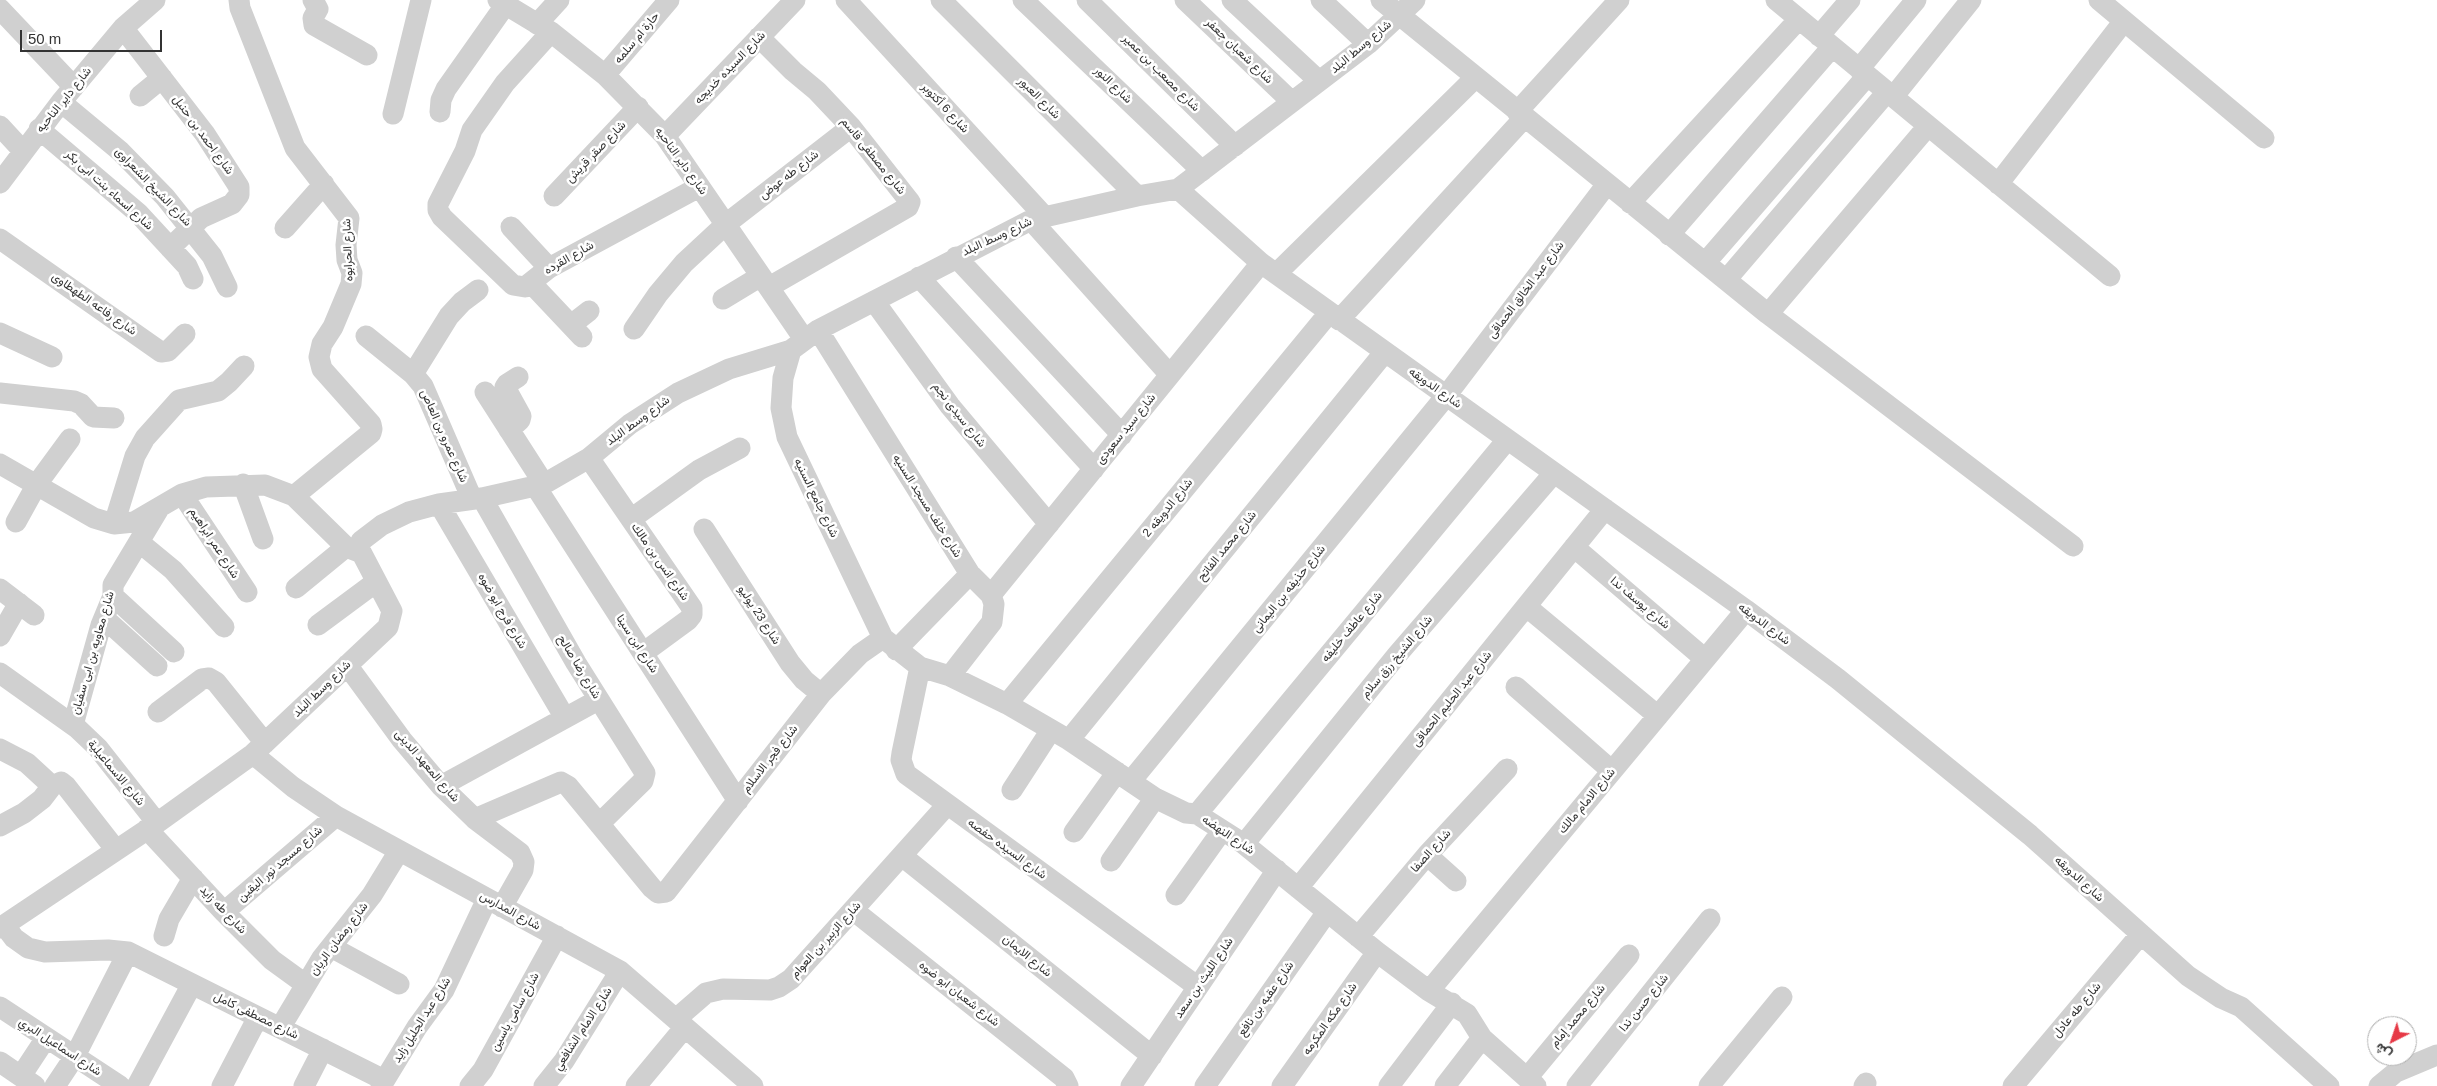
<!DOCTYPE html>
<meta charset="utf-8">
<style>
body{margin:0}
#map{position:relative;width:2437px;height:1086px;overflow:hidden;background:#fff;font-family:Helvetica,Vazirmatn,sans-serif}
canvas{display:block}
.north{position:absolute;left:2367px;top:1016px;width:50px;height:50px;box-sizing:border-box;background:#fff;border:1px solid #adadad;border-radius:50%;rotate:221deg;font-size:14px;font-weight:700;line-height:20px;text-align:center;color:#333}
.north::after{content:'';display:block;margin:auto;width:18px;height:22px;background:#e63946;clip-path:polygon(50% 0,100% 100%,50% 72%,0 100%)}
.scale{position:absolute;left:20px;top:30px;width:142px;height:22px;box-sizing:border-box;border:2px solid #333;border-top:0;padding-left:6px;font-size:15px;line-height:18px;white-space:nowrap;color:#333;-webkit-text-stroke:4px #fff;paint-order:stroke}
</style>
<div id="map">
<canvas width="2437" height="1086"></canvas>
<div class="north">ش</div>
<div class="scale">50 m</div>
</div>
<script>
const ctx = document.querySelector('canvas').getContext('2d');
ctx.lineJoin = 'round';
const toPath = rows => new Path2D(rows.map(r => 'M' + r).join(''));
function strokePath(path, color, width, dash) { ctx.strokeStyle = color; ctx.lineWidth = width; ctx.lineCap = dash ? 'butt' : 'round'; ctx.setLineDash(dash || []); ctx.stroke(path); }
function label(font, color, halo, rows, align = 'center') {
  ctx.font = font + ' Helvetica,Vazirmatn,sans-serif'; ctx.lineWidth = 5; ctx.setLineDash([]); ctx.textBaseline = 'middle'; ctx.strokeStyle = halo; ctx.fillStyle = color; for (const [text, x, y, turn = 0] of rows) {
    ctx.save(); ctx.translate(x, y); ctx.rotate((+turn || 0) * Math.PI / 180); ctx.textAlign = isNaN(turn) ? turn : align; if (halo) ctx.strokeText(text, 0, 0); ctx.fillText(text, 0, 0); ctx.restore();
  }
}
strokePath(toPath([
 [239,0,240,8,295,148,349,218,346,245,347,260,352,273,351,284,333,327,322,344,319,357,322,369,371,424,372,429,371,433,294,496],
 [313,0,318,9,313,18,314,25,367,55],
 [498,0,551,32,605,75,665,136,804,339],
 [846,0,1045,217],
 [941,0,1137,196],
 [1023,0,1202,171],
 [1087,0,1235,146],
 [1185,0,1292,102],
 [1232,0,1319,81],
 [1321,0,1368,44],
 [1381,0,1768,314,2073,546],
 [1776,0,2110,276],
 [2099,0,2264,138],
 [0,9,74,87],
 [537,24,559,0],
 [123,28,205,134,239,187,239,195,232,204,201,218,170,248],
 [551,32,505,83,472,130,465,151,438,204,438,210,442,217,513,285,525,287,549,268,699,187],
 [1819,36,1850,0],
 [759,37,793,71,817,91,851,127,910,202,908,207,769,287],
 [1859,69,1916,0],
 [605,75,669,0],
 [140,96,162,78],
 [1893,97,1971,0],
 [61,102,120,151,165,197,212,256,227,287],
 [440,112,441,100,446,89,506,4],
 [1517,112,1619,0],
 [393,114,421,0],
 [0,126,23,151],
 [39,129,138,213,187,266,193,279],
 [665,136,795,0],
 [0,183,61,102,123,28,155,0],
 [1998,184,2124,21],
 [1178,189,1261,263,1746,610,1838,679,2030,835,2188,976,2221,998,2241,1007,2329,1086],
 [554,196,638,107],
 [1630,203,1799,19],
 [1031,220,1170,375],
 [511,227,549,268],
 [285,228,324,184],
 [1669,235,1832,47],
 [0,239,161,352,168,351,185,334],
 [956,257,1122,435],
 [1705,263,1867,76],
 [1276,274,1476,77],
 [919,277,1094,469],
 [1726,280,1887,92],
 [532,284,582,337],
 [723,299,761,276],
 [874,301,950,406,1049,524],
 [1768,314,1928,126],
 [1339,320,1524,118],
 [571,325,589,311],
 [634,329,658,294,684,263,726,224,851,127],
 [818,330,970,574,991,595,994,604,992,622,950,676],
 [0,333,52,357],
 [366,336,413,374,423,386,472,499],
 [791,350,783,378,781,408,787,437,883,638,920,667,950,676,1007,704,1069,740,1155,798,1186,813,1197,814,1244,844,1377,952,1429,991,1467,1014,1482,1038,1536,1086],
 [413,374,449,316,462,302,478,290],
 [485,392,544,484],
 [0,393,74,401,81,404,93,417,114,418],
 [509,430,520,420,521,416,505,387,507,384,518,377],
 [589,458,692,608,692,615,688,620,643,653],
 [0,464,94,518,114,524,134,522,182,494,206,487,265,485,294,496,346,547,359,552],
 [243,484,263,539],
 [536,487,738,801],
 [182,494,247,592],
 [482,498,576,663,645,773,643,781,599,824],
 [439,504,565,718],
 [631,519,699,470,740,448],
 [16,522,37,484,70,439],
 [114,524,135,456,145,438,179,400,218,391,229,382,244,366],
 [704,529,790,663,804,680,821,694],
 [139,542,173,570,224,627],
 [1574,547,1705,659],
 [296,588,346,547],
 [0,589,34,615],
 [991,595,1261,263],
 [113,596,174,652],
 [1527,607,1658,716],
 [104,618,157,666],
 [318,625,376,582],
 [0,636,19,603],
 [896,650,970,574],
 [347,665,402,740,441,786,475,819,520,853,524,862,523,870,502,907],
 [920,667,902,753,901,760,906,774,1198,987],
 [0,673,77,728,98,748,157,823],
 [1516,687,1612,771],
 [1007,704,1329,313],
 [158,712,202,679,209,678,216,682,265,743],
 [73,725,101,625,113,596,113,585,158,510],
 [1069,740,1384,353],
 [0,749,27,763,52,786],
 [253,754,293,787,336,816,620,971,753,1086],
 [1131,781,1446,396,1607,184],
 [441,786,598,700],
 [1012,790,1051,730],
 [1197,814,1507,440],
 [475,819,561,782,568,786,652,888,658,893,666,892,821,694,860,654,883,638],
 [0,826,24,813,42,799,52,786,61,782,66,786,116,850],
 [147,829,224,912,272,960,305,984],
 [1074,832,1117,772],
 [1244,844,1397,655,1554,473],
 [1427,855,1456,881],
 [902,856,1152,1056],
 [1111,861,1155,798],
 [1298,888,1605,509],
 [1176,895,1221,832],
 [853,910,1064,1078,1068,1086],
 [224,912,336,816],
 [4,925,14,938,28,948,45,952,108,950,128,952,384,1080],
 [0,928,157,823,253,754,388,627,392,611,359,548,361,541,382,525,409,512,439,504,482,498,544,484,589,458,630,424,678,393,729,369,791,350,818,330,1031,220,1137,196,1178,189,1368,44,1415,0],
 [164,936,169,919,193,878],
 [1358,937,1427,855,1507,769],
 [331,947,399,984],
 [1429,991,1746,610],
 [0,1007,120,1086],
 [676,1019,706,993,723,989,770,990,779,987,791,979,947,805],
 [280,1028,322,958,372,895,399,851],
 [0,1062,35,1086],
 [21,1076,46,1038],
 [1527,1078,1629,955],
 [55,1086,75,1056,128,952],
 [137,1086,192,984],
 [222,1086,258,1017],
 [304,1086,323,1049],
 [381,1086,417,1027,444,990,487,899],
 [470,1086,483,1070,557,936],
 [544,1086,564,1061,620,971],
 [636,1086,685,1027],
 [1131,1086,1277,870],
 [1205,1086,1327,912],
 [1282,1086,1377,952],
 [1389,1086,1452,1003],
 [1445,1086,1482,1038],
 [1577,1086,1710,919],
 [1709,1086,1782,997],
 [1864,1086,1866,1083],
 [2013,1086,2141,934],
 [2379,1086,2396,1072,2437,1055]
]), '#d0d0d0', 21);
label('12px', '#333', '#fff', [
 ["حارة ام سلمه",637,38,-50],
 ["شارع وسط البلد",1361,47,-40],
 ["شارع شعبان جعفر",1239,51,44],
 ["شارع السيده خديجه",730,68,-46],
 ["شارع مصعب بن عمير",1161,73,45],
 ["شارع النور",1113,85,44],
 ["شارع العبور",1039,98,45],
 ["شارع داير الناحيه",64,100,-51],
 ["شارع 6 أكتوبر",945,108,47],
 ["شارع احمد بن حنبل",203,135,54],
 ["شارع صقر قريش",596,152,-46],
 ["شارع مصطفى قاسم",873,156,51],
 ["شارع داير الناحيه",681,161,54],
 ["شارع طه عوض",789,175,-38],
 ["شارع الشيخ الشعراوى",153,187,46],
 ["شارع اسماء بنت ابى بكر",109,190,42],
 ["شارع وسط البلد",997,237,-25],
 ["شارع الحرابوه",348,250,-92],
 ["شارع القرده",569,258,-30],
 ["شارع عبد الخالق الحماقى",1526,290,-53],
 ["شارع رفاعه الطهطاوى",94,304,35],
 ["شارع الدويقه",1435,388,35],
 ["شارع سيدى نجم",959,415,52],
 ["شارع وسط البلد",638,421,-36],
 ["شارع سيد سعودى",1126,429,-51],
 ["شارع عمرو بن العاص",444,436,66],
 ["شارع جامع السنيه",816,498,64],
 ["شارع خلف مسجد السنيه",927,506,58],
 ["شارع الدويقه 2",1168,508,-51],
 ["شارع عمر ابراهيم",214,543,57],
 ["شارع محمد الفاتح",1227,546,-51],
 ["شارع انس بن مالك",660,562,55],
 ["شارع حذيفه بن اليمانى",1289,589,-51],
 ["شارع يوسف ندا",1640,603,40],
 ["شارع فرج ابو ضوه",502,611,60],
 ["شارع 23 يوليو",759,615,57],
 ["شارع الدويقه",1764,624,37],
 ["شارع عاطف خليفه",1352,627,-50],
 ["شارع ابن سينا",637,644,57],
 ["شارع معاويه بن ابى سفيان",93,653,-74],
 ["شارع الشيخ رزق سلام",1397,657,-50],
 ["شارع رضا صالح",579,667,59],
 ["شارع وسط البلد",322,689,-44],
 ["شارع عبد الحليم الحماقى",1452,699,-51],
 ["شارع فجر الاسلام",770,759,-52],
 ["شارع المعهد الدينى",427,766,49],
 ["شارع الاسماعيلية",116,773,50],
 ["شارع الامام مالك",1587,801,-50],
 ["شارع النهضه",1228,835,34],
 ["شارع السيده حفصه",1007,849,36],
 ["شارع الصفا",1431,851,-48],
 ["شارع مسجد نور اليقين",280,864,-41],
 ["شارع الدويقه",2079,879,42],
 ["شارع طه زايد",223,910,46],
 ["شارع المدارس",510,911,29],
 ["شارع رمضان الريان",339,939,-53],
 ["شارع الزبير بن العوام",826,940,-48],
 ["شارع الايمان",1027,956,39],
 ["شارع الليث بن سعد",1204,978,-56],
 ["شارع شعبان ابو ضوه",959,994,38],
 ["شارع عقبه بن نافع",1266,999,-55],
 ["شارع حسن ندا",1644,1003,-51],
 ["شارع طه عادل",2077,1010,-50],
 ["شارع سامى ياسين",515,1012,-61],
 ["شارع مصطفى كامل",256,1016,26],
 ["شارع محمد إمام",1578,1016,-50],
 ["شارع مكه المكرمه",1330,1019,-55],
 ["شارع عبد الجليل زايد",422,1020,-58],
 ["شارع الامام الشافعي",583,1029,-57],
 ["شارع اسماعيل البري",60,1047,33]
]);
</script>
